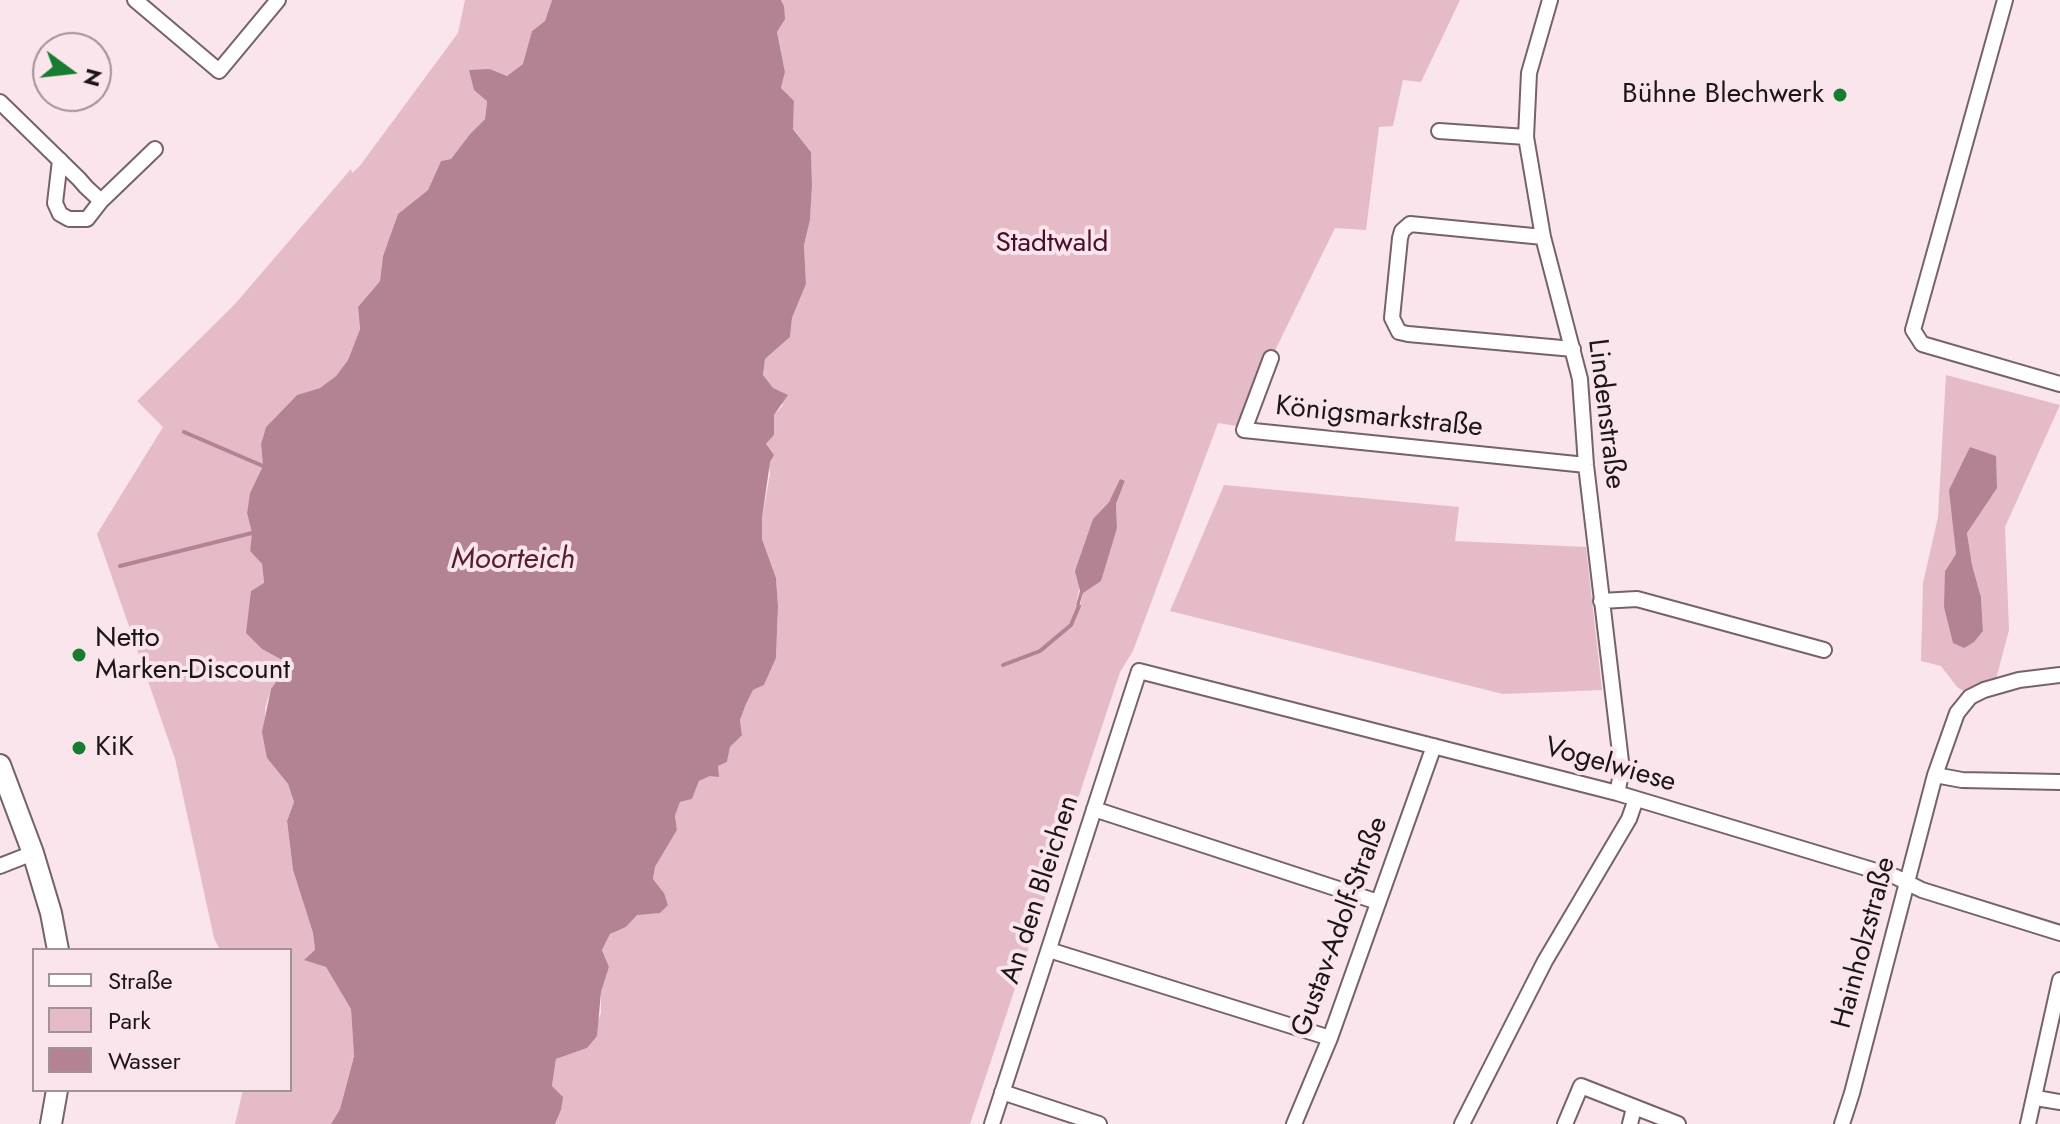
<!DOCTYPE html>
<meta charset="utf-8">
<style>
body{margin:0}
#map{position:relative;width:2060px;height:1124px;overflow:hidden;background:#f9e5eb;font-family:Jost,sans-serif}
canvas{display:block}
.legend{position:absolute;left:32px;top:948px;width:260px;height:144px;box-sizing:border-box;background:#f9e5eb;border:2px solid #a19297;margin:0;padding:10px 14px;list-style:none;font-size:24px;color:#1c1618}
.legend li{display:flex;align-items:center;gap:16px;height:40px}
.legend b{width:40px;border:2px solid #a19297}
.north{position:absolute;left:32px;top:32px;width:80px;height:80px;box-sizing:border-box;background:#f9e5eb;border:2px solid #a19297;border-radius:50%;rotate:105deg;font-size:22px;font-weight:700;line-height:32px;text-align:center;color:#1c1618}
.north::after{content:'';display:block;margin:auto;width:28px;height:36px;background:#167c2f;clip-path:polygon(50% 0,100% 100%,50% 72%,0 100%)}
</style>
<div id="map">
<canvas width="2060" height="1124"></canvas>
<ul class="legend">
<li><b style="height:10px;background:#fff"></b>Straße</li>
<li><b style="height:22px;background:#e5bbc8"></b>Park</li>
<li><b style="height:22px;background:#b38394"></b>Wasser</li>
</ul>
<div class="north">N</div>
</div>
<script>
const ctx = document.querySelector('canvas').getContext('2d');
ctx.lineJoin = 'round';
function fill(path, color) { ctx.fillStyle = color; ctx.fill(path, 'evenodd'); }
const toPath = rows => new Path2D(rows.map(r => 'M' + r).join(''));
function strokePath(path, color, width, dash) { ctx.strokeStyle = color; ctx.lineWidth = width; ctx.lineCap = dash ? 'butt' : 'round'; ctx.setLineDash(dash || []); ctx.stroke(path); }
function label(font, color, halo, rows, align = 'center') {
  ctx.font = font + ' Jost,sans-serif'; ctx.lineWidth = 8; ctx.setLineDash([]); ctx.textBaseline = 'middle'; ctx.strokeStyle = halo; ctx.fillStyle = color; for (const [text, x, y, turn = 0] of rows) {
    ctx.save(); ctx.translate(x, y); ctx.rotate((+turn || 0) * Math.PI / 180); ctx.textAlign = isNaN(turn) ? turn : align; if (halo) ctx.strokeText(text, 0, 0); ctx.fillText(text, 0, 0); ctx.restore();
  }
}
fill(toPath([
 [465,0,552,0,545,21,532,31,524,64,507,76,490,69,485,119,470,134,451,159,441,161,428,190,398,214,383,256,380,281,358,307,360,329,348,360,336,376,320,388,297,395,266,427,261,444,263,466,250,494,247,513,252,533,250,551,262,564,264,584,251,591,250,612,262,649,282,660,281,675,271,689,265,708,267,758,288,784,294,802,287,821,293,870,313,933,315,951,305,959,326,967,351,1008,354,1055,340,1109,331,1124,235,1124,243,1090,290,1090,290,950,220,950,214,938,175,759,97,534,163,427,137,401,235,304,351,169,352,173,359,167,458,33],
 [781,0,1460,0,1421,82,1403,80,1393,126,1379,127,1366,230,1335,228,1238,426,1218,423,1133,651,1120,672,970,1124,555,1124,561,1110,552,1087,556,1059,587,1048,601,1013,601,992,609,967,602,950,610,934,626,927,637,914,660,913,664,893,653,879,655,867,677,830,675,816,680,802,692,799,699,781,710,776,718,766,727,762,730,747,742,734,740,720,746,704,753,690,764,685,776,658,778,606,776,578,762,539,762,518,770,474,766,444,774,435,774,415,783,405,763,375,765,359,790,337,792,318,806,284,804,245,810,220,812,185,811,152,793,128,794,102,781,88,785,72,777,32,784,6],
 [1120,479,1125,482,1116,504,1117,529,1083,593,1080,606,1076,604,1093,519,1109,502],
 [1946,375,2060,405,2005,527,2009,630,1996,679,1973,691,1964,691,1957,687,1941,666,1921,661,1923,583,1938,517],
 [1970,447,1996,457,1996,488,1967,533,1972,565,1981,597,1983,631,1945,571,1956,554,1954,527],
 [1224,485,1459,507,1455,541,1586,547,1602,690,1503,694,1170,611]
]), '#e5bbc8');
fill(toPath([
 [552,0,781,0,784,6,785,19,777,32,785,72,781,88,794,101,793,129,811,152,812,185,810,220,804,245,806,284,792,318,790,337,765,359,763,375,773,388,788,395,774,415,774,435,766,444,774,455,770,462,762,518,762,539,776,578,778,606,776,658,764,685,753,690,746,704,740,720,742,735,730,747,727,762,718,766,719,777,710,776,699,781,692,799,680,802,675,816,677,830,655,867,653,879,664,893,668,905,660,913,637,915,626,927,610,934,602,950,609,967,601,992,597,1036,587,1048,556,1059,552,1086,563,1097,561,1110,555,1124,331,1124,340,1109,354,1056,351,1009,326,967,304,960,315,950,313,933,293,870,287,821,294,802,288,784,267,758,262,732,271,689,281,675,282,660,262,649,246,633,251,591,264,583,262,564,250,551,252,533,247,513,250,493,263,466,261,444,266,427,297,395,320,388,336,376,348,360,360,329,358,307,380,281,383,256,398,214,428,190,441,161,451,159,470,134,485,119,487,101,474,90,469,70,490,69,507,76,523,64,532,31,545,21],
 [1970,447,1996,456,1997,488,1967,533,1972,565,1981,597,1983,631,1974,642,1964,648,1953,643,1944,607,1945,571,1956,554,1949,490],
 [1120,479,1125,481,1116,504,1117,528,1101,581,1083,593,1079,606,1076,605,1080,591,1075,571,1093,519,1109,502]
]), '#b38394');
strokePath(toPath([
 [184,432,263,466],
 [120,566,252,533],
 [1003,665,1040,651,1071,625,1079,606]
]), '#b38394', 4);
const minor = toPath([
 [135,0,219,71,278,0],
 [1550,0,1529,73,1526,137,1543,237,1580,379,1586,465,1622,770,1617,793],
 [2005,0,1913,330,1922,344,2060,384],
 [0,102,79,179,86,187,101,201,87,219,69,219,60,214,55,203,60,160],
 [1439,131,1526,137],
 [101,201,155,149],
 [1543,237,1410,224,1402,231,1400,238,1392,318,1399,332,1408,334,1573,349],
 [1271,358,1244,430,1586,465],
 [1601,601,1637,599,1824,650],
 [1935,775,1962,780,2060,782],
 [1094,809,1378,902],
 [0,866,33,853],
 [1049,950,1330,1038],
 [1002,1092,1099,1124],
 [2036,1098,2060,1102],
 [992,1124,1139,671,1617,793,1896,877,1922,890,2060,933],
 [1294,1124,1330,1038,1434,746],
 [1462,1124,1545,961,1629,819,1636,799],
 [1565,1124,1581,1086,1678,1124],
 [1630,1124,1634,1108],
 [1842,1124,1852,1093,1935,775,1957,713,1970,697,1984,690,2019,680,2060,675],
 [2028,1124,2060,980]
]);
const secondary = toPath([
 [0,765,33,853,51,913,58,950],
 [51,1124,57,1090]
]);
strokePath(minor, '#746369', 18);
strokePath(secondary, '#746369', 24);
strokePath(minor, '#fff', 14);
strokePath(secondary, '#fff', 20);
for (const [x, y, r, color] of [
 [1840,95,8,"#167c2f"],
 [79,655,8,"#167c2f"],
 [79,748,8,"#167c2f"]
]) { const dot = new Path2D(); dot.arc(x, y, r, 0, 2 * Math.PI); ctx.fillStyle = color; ctx.fill(dot); strokePath(dot, '#f9e5eb', 3); }
label('28px', '#1c1618', '#f9e5eb', [
 ["Bühne Blechwerk",1824,95,"right"],
 ["Netto",95,639],
 ["Marken-Discount",95,671],
 ["KiK",95,748]
], 'left');
label('28px', '#4a0e2a', '#f9e5eb', [
 ["Stadtwald",1052,244]
]);
label('28px', '#1c1618', '#f9e5eb', [
 ["Lindenstraße",1605,414,83],
 ["Königsmarkstraße",1379,418,6],
 ["Vogelwiese",1610,766,16],
 ["An den Bleichen",1041,890,-72],
 ["Gustav-Adolf-Straße",1341,927,-70],
 ["Hainholzstraße",1865,943,-75]
]);
label('italic 30px', '#581c36', '#f9e5eb', [
 ["Moorteich",513,561]
]);
</script>
